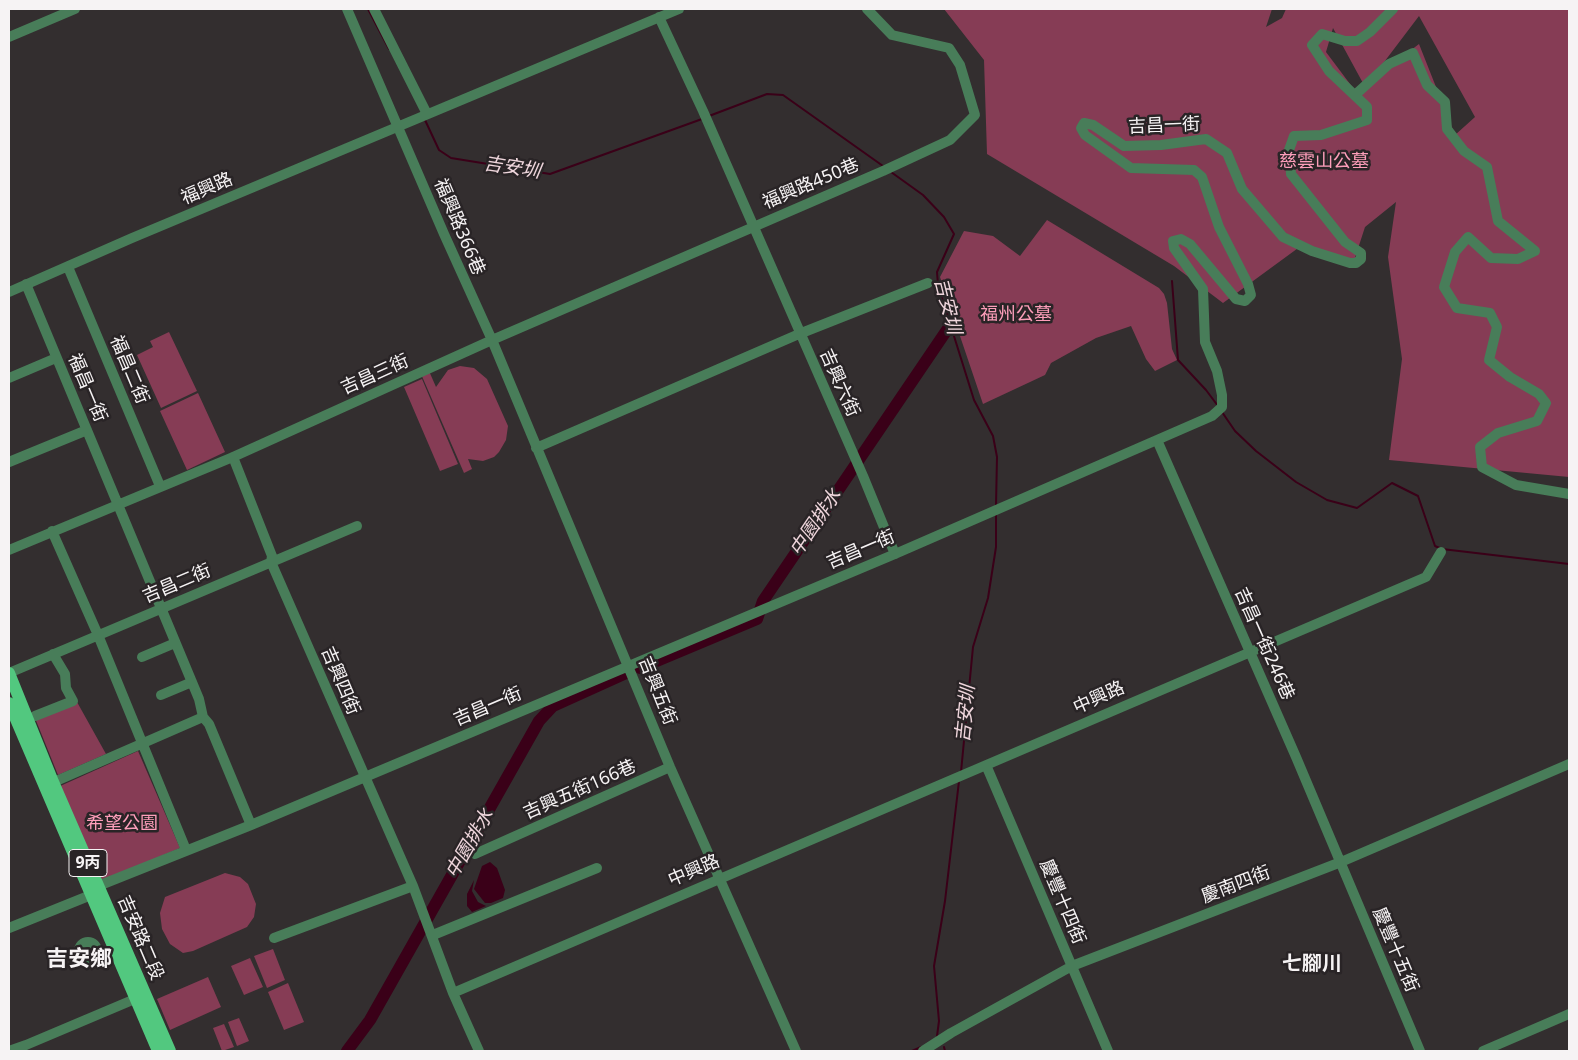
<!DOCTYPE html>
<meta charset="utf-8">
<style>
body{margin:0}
#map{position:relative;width:1578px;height:1060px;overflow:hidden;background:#332e2f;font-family:"Noto Sans",sans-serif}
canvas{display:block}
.frame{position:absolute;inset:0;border:10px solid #f6f3f4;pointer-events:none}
</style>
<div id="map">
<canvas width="1578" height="1060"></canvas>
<div class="frame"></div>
</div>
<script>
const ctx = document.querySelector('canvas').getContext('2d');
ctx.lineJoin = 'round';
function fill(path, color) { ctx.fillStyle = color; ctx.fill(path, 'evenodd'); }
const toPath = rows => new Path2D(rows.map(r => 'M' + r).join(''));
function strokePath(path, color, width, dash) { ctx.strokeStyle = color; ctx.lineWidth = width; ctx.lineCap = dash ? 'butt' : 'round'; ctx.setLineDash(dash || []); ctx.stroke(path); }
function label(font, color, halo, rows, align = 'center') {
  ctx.font = font + ' "Noto Sans","Noto Sans TC",sans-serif'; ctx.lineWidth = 5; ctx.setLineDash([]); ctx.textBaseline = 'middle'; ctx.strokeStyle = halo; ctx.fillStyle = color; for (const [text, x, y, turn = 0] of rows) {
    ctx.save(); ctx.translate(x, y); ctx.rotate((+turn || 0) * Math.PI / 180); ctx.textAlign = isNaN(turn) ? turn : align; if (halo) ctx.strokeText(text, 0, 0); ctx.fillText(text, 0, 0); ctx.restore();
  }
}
fill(toPath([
 [944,9,1272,9,1266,27,1282,18,1286,9,1569,9,1569,477,1389,460,1402,359,1388,257,1396,202,1365,227,1352,267,1305,243,1223,303,1174,266,987,154,984,60],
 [1419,16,1475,117,1455,135,1419,44,1369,82],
 [1333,28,1364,85,1356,92,1326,52],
 [1047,220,1159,288,1164,294,1167,303,1172,349,1177,360,1155,371,1146,359,1131,326,1096,338,1051,363,1045,375,983,404,940,277,964,231,993,236,1020,256],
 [169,332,197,391,161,408,137,355,153,347,150,341],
 [460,366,474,368,487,379,508,426,506,440,499,452,494,457,483,461,468,459,472,469,464,473,421,374,429,371,436,387,448,370],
 [422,379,458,464,440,471,404,387],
 [198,393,225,452,187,470,160,411],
 [77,702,106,754,58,775,35,718],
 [138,751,180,848,99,883,58,787],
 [225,873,240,877,248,884,256,904,254,917,247,927,193,951,183,953,170,944,162,929,160,913,165,897],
 [273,949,285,980,267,988,254,956],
 [250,958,263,987,244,995,231,966],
 [208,977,221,1007,170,1030,157,999],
 [288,983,304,1022,284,1030,268,992],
 [239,1018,249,1041,237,1046,228,1022],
 [224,1024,234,1047,222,1051,213,1028]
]), '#863c55');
fill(toPath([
 [490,862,497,868,505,890,503,898,491,903,485,903,474,889,482,866],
 [474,880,472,891,478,902,486,906,472,912,467,906,467,894]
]), '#3a0018');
strokePath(toPath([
 [368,9,389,49],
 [709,116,767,94,783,95,883,166],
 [425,120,439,150,451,158,550,174,702,119],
 [891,172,923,195,944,217,954,234,937,272,938,285,974,400,993,436,997,457,996,505],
 [1172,281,1178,360,1206,390,1218,406],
 [1222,412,1235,431,1256,451,1296,482,1327,500,1357,508,1392,483,1418,496,1435,546,1442,549,1569,564],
 [961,772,973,647,988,598,996,547,996,515],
 [937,1036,939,1021,934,966,945,901,959,781],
 [944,1047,945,1051],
 [912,1051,921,1047]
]), '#3a0018', 2);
strokePath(toPath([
 [640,668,757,619,763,601,951,324],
 [347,1051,370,1020,539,721,553,706,626,673]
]), '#3a0018', 12);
strokePath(toPath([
 [347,9,444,234,492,340,670,767,796,1051],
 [374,9,427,114],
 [659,17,703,111,863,476,895,554],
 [9,37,75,9],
 [1355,95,1389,64,1413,53,1427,85,1445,102,1447,129,1464,151,1487,167,1498,221,1535,251,1518,259,1491,258,1468,237,1455,252,1444,287,1457,308,1490,313,1497,327,1489,360,1510,377,1539,394,1546,403,1537,421,1498,433,1480,447,1482,467,1516,485,1569,494],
 [68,267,160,486],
 [26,284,199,699,203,717],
 [9,292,132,238,679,9],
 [9,378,56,358],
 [1157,440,1296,757,1420,1051],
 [536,448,799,334,928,283],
 [233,457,272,556,271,562,413,886,453,993,479,1051],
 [9,462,87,430],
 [52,531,98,635,186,850],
 [9,550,233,457,492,340,883,171,950,140,975,115,960,65,949,48,892,35,867,9],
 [142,657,175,643],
 [9,673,357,526],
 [161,695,192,682],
 [35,716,73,701,66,688,65,674,53,654],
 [986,765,1108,1051],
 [47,785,203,717,209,724,251,825],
 [475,854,670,767],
 [9,928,91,895,98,886,251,825,895,554,1212,416,1222,407,1222,395,1217,371,1205,342,1203,289,1174,248,1173,241,1181,239,1190,244,1236,299,1245,301,1251,295,1248,284,1219,227,1202,177,1194,170,1131,168,1085,135,1081,128,1084,123,1093,125,1124,146,1161,145,1206,139,1227,153,1242,189,1283,237,1312,251,1350,263,1356,263,1361,259,1361,253,1345,242,1291,174,1289,150,1294,136,1321,135,1367,120,1367,107,1329,71,1312,45,1322,34,1345,41,1357,41,1370,32,1393,9],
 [433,935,597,868],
 [274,938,413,886],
 '79 951a9 9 0 1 1 18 0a9 9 0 1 1-18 0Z',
 [453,993,1426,577,1441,552],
 [9,1051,26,1045,142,996],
 [923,1051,951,1033,1072,966,1341,862,1569,764],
 [1483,1051,1569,1014]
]), '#487d59', 10);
strokePath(toPath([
 [9,673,53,782,170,1051],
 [9,703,158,1051]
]), '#52c87f', 12);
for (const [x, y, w] of [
 [88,863,38]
]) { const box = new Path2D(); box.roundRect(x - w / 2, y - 13.5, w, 27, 4); ctx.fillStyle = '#292426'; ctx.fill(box); strokePath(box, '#f6f3f4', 1); }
label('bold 16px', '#f6f3f4', null, [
 ["9丙",88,863]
]);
label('18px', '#f6f3f4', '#292426', [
 ["吉昌一街",1164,126,-2],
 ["福興路450巷",811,184,-23],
 ["福興路",207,189,-23],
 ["福興路366巷",459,227,67],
 ["福昌二街",129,370,67],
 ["吉昌三街",375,375,-24],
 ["吉興六街",839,383,66],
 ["福昌一街",87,388,67],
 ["吉昌一街",861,550,-23],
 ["吉昌二街",177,584,-23],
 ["吉昌一街246巷",1264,644,66],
 ["吉興四街",340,681,67],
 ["吉興五街",657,691,68],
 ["中興路",1099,698,-24],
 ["吉昌一街",488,707,-23],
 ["吉興五街166巷",580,790,-24],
 ["中興路",694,871,-23],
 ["慶南四街",1236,885,-21],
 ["慶豐十四街",1062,902,67],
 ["吉安路二段",140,938,67],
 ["慶豐十五街",1395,950,67]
]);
label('18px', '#fd9eba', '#292426', [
 ["慈雲山公墓",1324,162],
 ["福州公墓",1016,315],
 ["希望公園",122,824]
]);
label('italic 19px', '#efd6dc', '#292426', [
 ["吉安圳",512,168,9],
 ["吉安圳",947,306,76],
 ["中園排水",816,523,-56],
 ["吉安圳",966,714,-84],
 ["中園排水",470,844,-60]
]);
label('bold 20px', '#f6f3f4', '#292426', [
 ["七腳川",1312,964]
]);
label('bold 22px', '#f6f3f4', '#292426', [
 ["吉安鄉",79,960]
]);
</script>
